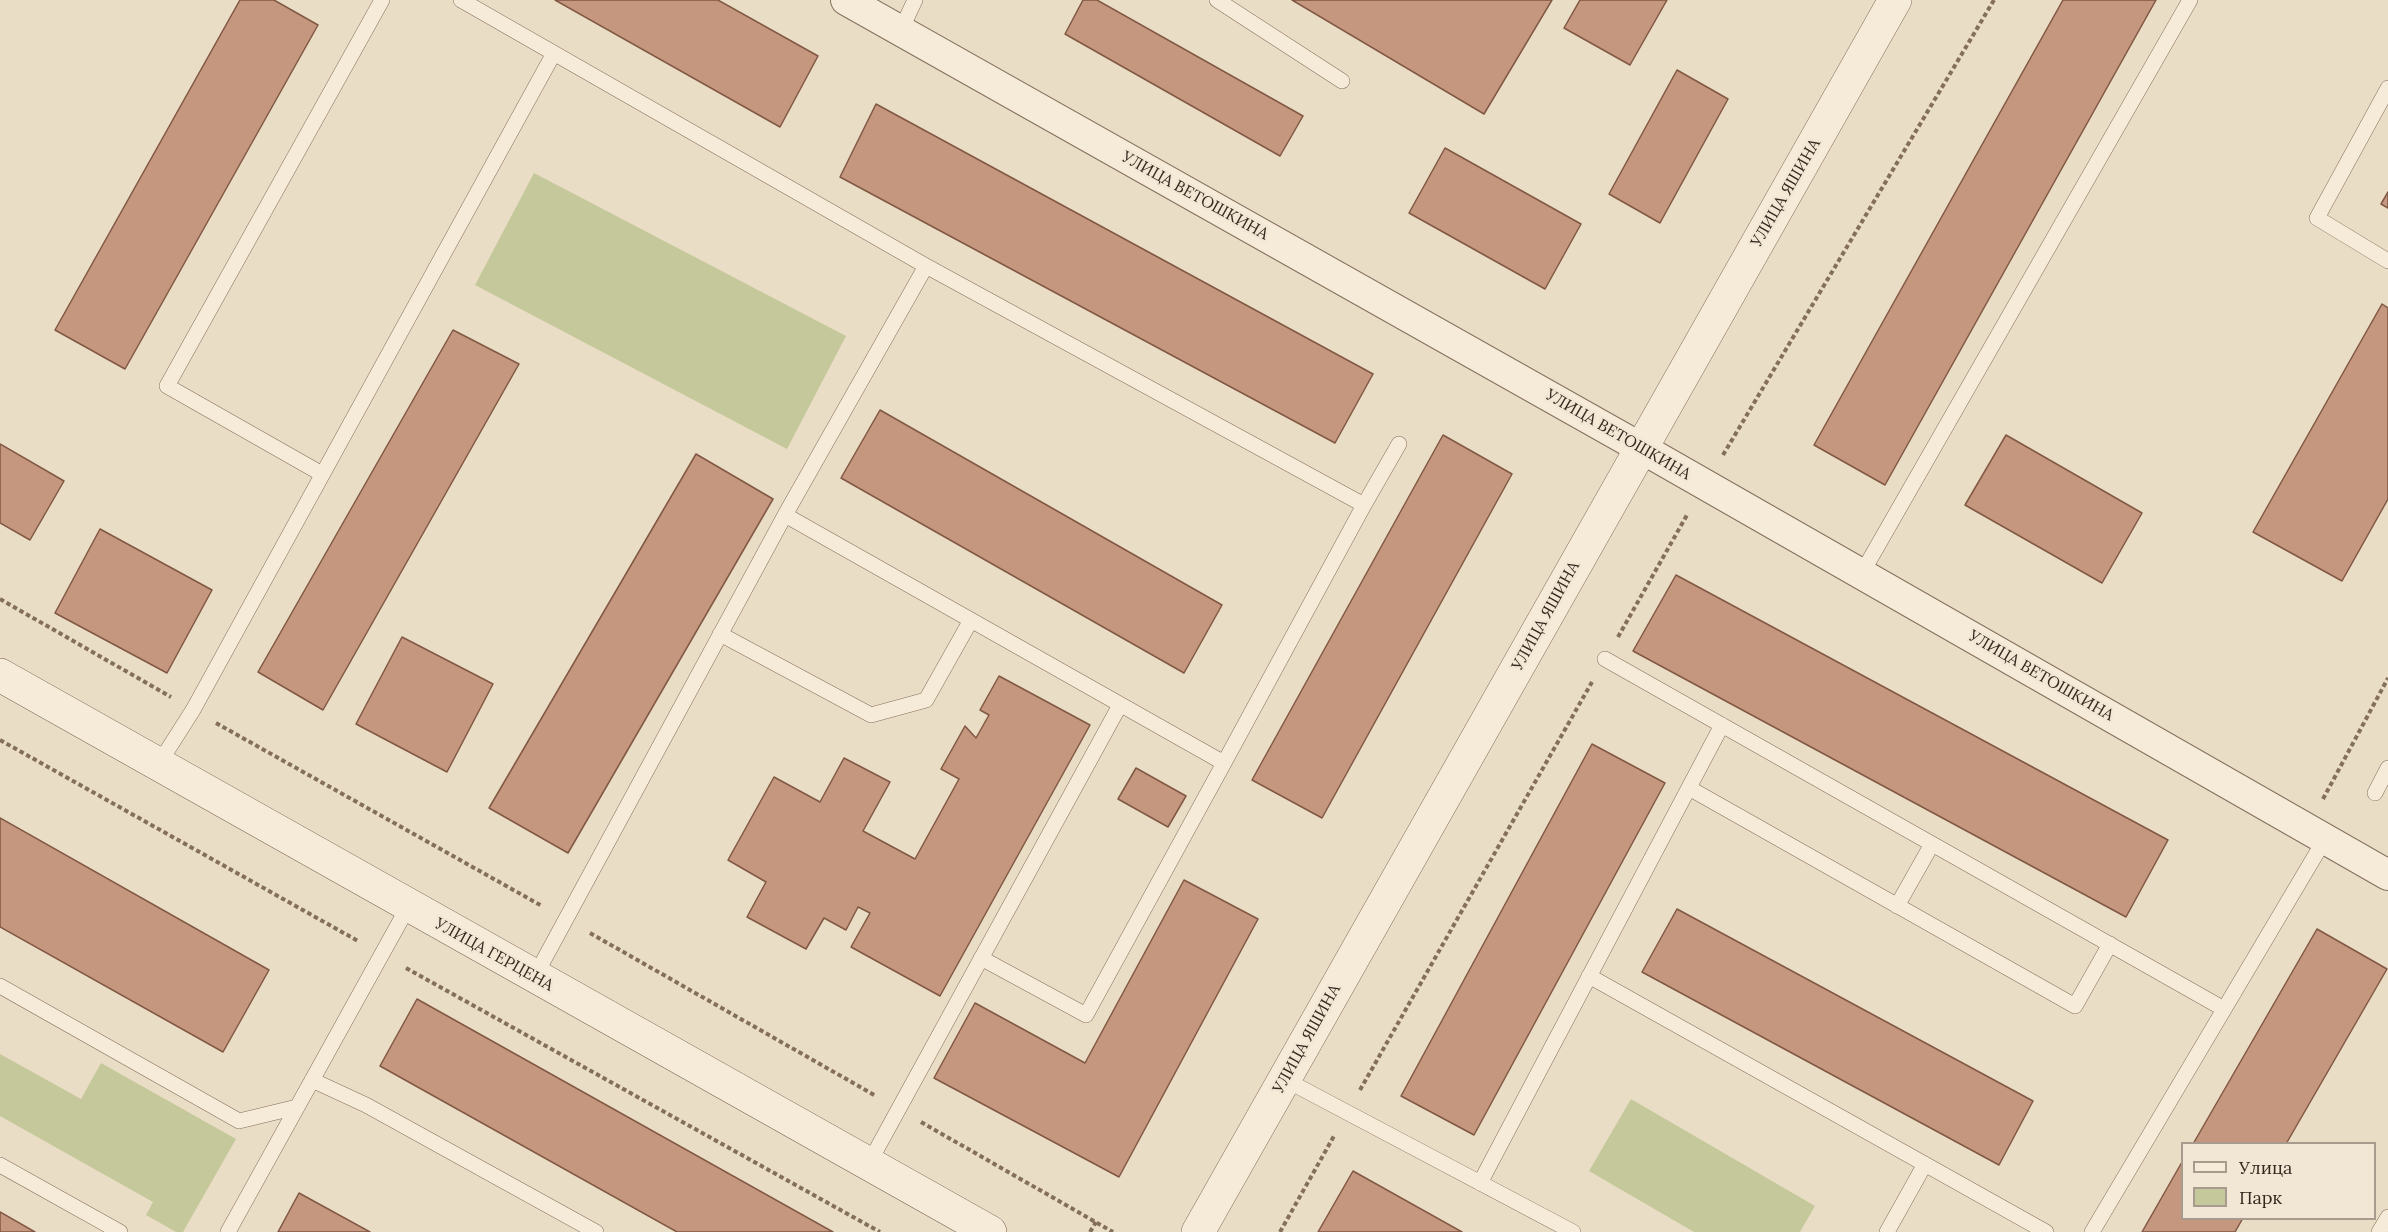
<!DOCTYPE html>
<meta charset="utf-8">
<style>
body{margin:0}
#map{position:relative;width:2388px;height:1232px;overflow:hidden;background:#eaddc5;font-family:Lora,serif}
canvas{display:block}
.legend{position:absolute;left:2181px;top:1142px;width:195px;height:78px;box-sizing:border-box;background:#f2e7d4;border:2px solid #a69b8c;margin:0;padding:8px 10px;list-style:none;font-size:18px;color:#35281f}
.legend li{display:flex;align-items:center;gap:12px;height:30px}
.legend b{width:30px;border:2px solid #a69b8c}
</style>
<div id="map">
<canvas width="2388" height="1232"></canvas>
<ul class="legend">
<li><b style="height:8px;background:#f6ebd8"></b>Улица</li>
<li><b style="height:16px;background:#c5c89a"></b>Парк</li>
</ul>
</div>
<script>
const ctx = document.querySelector('canvas').getContext('2d');
ctx.lineJoin = 'round';
function fill(path, color) { ctx.fillStyle = color; ctx.fill(path, 'evenodd'); }
const toPath = rows => new Path2D(rows.map(r => 'M' + r).join(''));
function strokePath(path, color, width, dash) { ctx.strokeStyle = color; ctx.lineWidth = width; ctx.lineCap = dash ? 'butt' : 'round'; ctx.setLineDash(dash || []); ctx.stroke(path); }
function label(font, color, halo, rows, align = 'center') {
  ctx.font = font + ' Lora,serif'; ctx.lineWidth = 5; ctx.setLineDash([]); ctx.textBaseline = 'middle'; ctx.strokeStyle = halo; ctx.fillStyle = color; for (const [text, x, y, turn = 0] of rows) {
    ctx.save(); ctx.translate(x, y); ctx.rotate((+turn || 0) * Math.PI / 180); ctx.textAlign = isNaN(turn) ? turn : align; if (halo) ctx.strokeText(text, 0, 0); ctx.fillText(text, 0, 0); ctx.restore();
  }
}
fill(toPath([
 [534,173,846,336,787,449,475,285],
 [0,1054,81,1099,101,1063,236,1139,183,1232,176,1232,146,1215,153,1202,0,1116],
 [1631,1099,1815,1206,1800,1232,1694,1232,1589,1171]
]), '#c5c89a');
const building = toPath([
 [240,0,274,0,318,25,125,369,55,330,240,0],
 [555,0,718,0,818,56,780,127,555,0],
 [1083,0,1097,0,1303,116,1280,156,1065,34,1083,0],
 [1292,0,1552,0,1484,114,1292,0],
 [1580,0,1667,0,1630,65,1564,28,1580,0],
 [2063,0,2156,0,1885,485,1814,445,2063,0],
 [1677,70,1728,99,1660,223,1609,194,1677,70],
 [876,104,1373,374,1335,443,840,177,876,104],
 [1445,148,1581,224,1545,289,1409,213,1445,148],
 [2388,192,2388,208,2381,204,2388,192],
 [2382,304,2388,308,2388,499,2342,581,2253,532,2382,304],
 [453,330,519,364,323,710,258,672,453,330],
 [880,410,1222,605,1184,673,841,478,880,410],
 [1443,435,1512,474,1322,818,1252,780,1443,435],
 [2006,435,2142,513,2102,583,1965,505,2006,435],
 [0,444,64,481,30,540,0,523,0,444],
 [696,454,773,499,568,853,489,808,696,454],
 [100,529,212,590,167,673,55,613,100,529],
 [1676,575,2168,840,2126,917,1633,651,1676,575],
 [402,637,493,684,447,772,356,724,402,637],
 [999,676,1090,725,940,996,851,947,870,913,858,907,846,930,824,918,806,949,747,917,766,882,728,860,774,777,820,802,844,758,890,782,863,831,915,859,959,779,941,769,965,726,976,738,989,715,980,710,999,676],
 [1592,744,1665,783,1474,1135,1401,1096,1592,744],
 [1136,768,1186,796,1168,827,1118,799,1136,768],
 [0,818,269,970,223,1052,0,927,0,818],
 [1184,880,1258,919,1119,1177,934,1078,975,1003,1085,1063,1184,880],
 [1677,909,2033,1101,1999,1165,1642,972,1677,909],
 [2317,929,2387,969,2286,1144,2193,1144,2317,929],
 [417,999,833,1232,677,1232,380,1066,417,999],
 [2182,1162,2182,1218,2243,1218,2235,1232,2142,1232,2182,1162],
 [1353,1171,1462,1232,1318,1232,1353,1171],
 [299,1193,370,1232,278,1232,299,1193],
 [0,1212,35,1232,0,1232,0,1212]
]);
fill(building, '#c5977e');
strokePath(building, '#815844', 1.5);
const service = toPath([
 [461,0,926,266,1364,505,1224,763,785,515,926,266],
 [1217,0,1342,81],
 [901,30,915,0],
 [2388,88,2317,218,2388,261],
 [322,474,167,386,382,0],
 [1364,505,1399,444],
 [1862,573,2190,0],
 [720,634,871,715,926,700,971,620],
 [1605,659,2224,1009],
 [158,765,193,710,554,53],
 [1689,788,2075,1006,2110,944],
 [2375,793,2388,768],
 [1897,906,1932,844],
 [981,958,1086,1015,1224,763],
 [1589,976,2046,1232],
 [534,978,785,515],
 [0,986,239,1121,297,1107],
 [1284,1079,1573,1232],
 [312,1080,366,1105,596,1232],
 [0,1165,120,1232],
 [868,1165,1120,705],
 [1480,1183,1722,725],
 [228,1232,408,907],
 [1887,1232,1925,1164],
 [2092,1232,2325,839],
 [2379,1232,2388,1217]
]);
const minor = toPath([
 [846,0,1641,448,2388,875]
]);
const tertiary = toPath([
 [1198,1232,1895,0]
]);
const secondary = toPath([
 [0,675,990,1232]
]);
strokePath(service, '#846f5d', 16);
strokePath(minor, '#846f5d', 32);
strokePath(tertiary, '#846f5d', 34);
strokePath(secondary, '#665040', 34);
strokePath(toPath([
 [1723,455,1994,0],
 [0,599,171,697],
 [1618,637,1687,515],
 [216,723,542,906],
 [0,740,358,941],
 [2323,799,2388,678],
 [590,933,876,1096],
 [406,968,880,1232],
 [1360,1090,1592,682],
 [921,1122,1113,1232],
 [1090,1232,1096,1222],
 [1280,1232,1334,1136]
]), '#846f5d', 4, [4.5, 3]);
strokePath(service, '#f6ebd8', 15);
strokePath(minor, '#f6ebd8', 30);
strokePath(tertiary, '#f6ebd8', 33);
strokePath(secondary, '#f6ebd8', 33);
label('16px', '#35281f', '#f2e7d4', [
 ["УЛИЦА ЯШИНА",1786,193,-60],
 ["УЛИЦА ВЕТОШКИНА",1195,196,29],
 ["УЛИЦА ВЕТОШКИНА",1618,435,30],
 ["УЛИЦА ЯШИНА",1546,616,-61],
 ["УЛИЦА ВЕТОШКИНА",2041,676,30],
 ["УЛИЦА ГЕРЦЕНА",494,955,29],
 ["УЛИЦА ЯШИНА",1307,1039,-61]
]);
</script>
